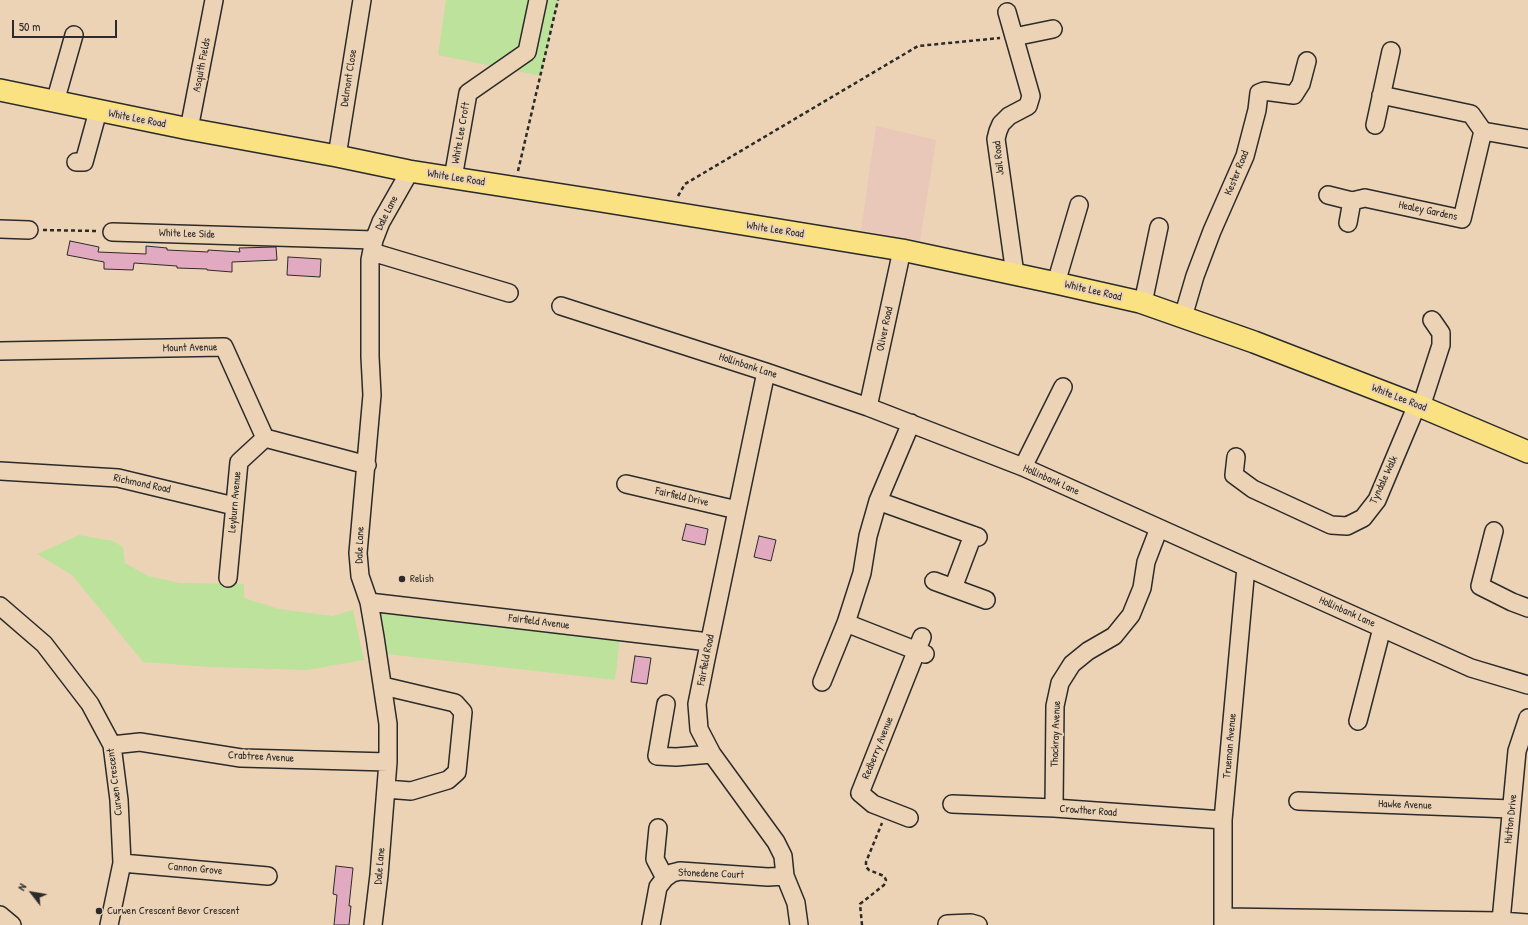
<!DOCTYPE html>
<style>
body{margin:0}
#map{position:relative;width:1528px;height:925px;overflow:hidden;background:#edd3b5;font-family:"Patrick Hand",sans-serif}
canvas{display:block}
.north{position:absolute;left:12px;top:873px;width:40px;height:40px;-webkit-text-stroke:3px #edd3b5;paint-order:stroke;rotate:301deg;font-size:11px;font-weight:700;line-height:16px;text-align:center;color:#2b2b2b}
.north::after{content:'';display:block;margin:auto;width:14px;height:18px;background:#2b2b2b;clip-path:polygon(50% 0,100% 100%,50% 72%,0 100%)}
.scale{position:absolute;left:12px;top:20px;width:105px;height:18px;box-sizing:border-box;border:2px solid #2b2b2b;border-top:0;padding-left:5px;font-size:12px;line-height:14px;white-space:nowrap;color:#2b2b2b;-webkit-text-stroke:3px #edd3b5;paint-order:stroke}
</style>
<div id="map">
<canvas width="1528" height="925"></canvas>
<div class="north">N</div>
<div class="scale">50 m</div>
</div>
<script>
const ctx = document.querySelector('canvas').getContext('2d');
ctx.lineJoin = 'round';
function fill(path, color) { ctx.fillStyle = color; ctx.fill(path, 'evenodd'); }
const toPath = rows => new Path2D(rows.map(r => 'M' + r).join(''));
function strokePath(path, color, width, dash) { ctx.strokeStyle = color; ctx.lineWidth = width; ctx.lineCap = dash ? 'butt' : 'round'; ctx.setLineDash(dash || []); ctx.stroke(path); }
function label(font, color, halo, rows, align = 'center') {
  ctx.font = font + ' "Patrick Hand",sans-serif'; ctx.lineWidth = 4; ctx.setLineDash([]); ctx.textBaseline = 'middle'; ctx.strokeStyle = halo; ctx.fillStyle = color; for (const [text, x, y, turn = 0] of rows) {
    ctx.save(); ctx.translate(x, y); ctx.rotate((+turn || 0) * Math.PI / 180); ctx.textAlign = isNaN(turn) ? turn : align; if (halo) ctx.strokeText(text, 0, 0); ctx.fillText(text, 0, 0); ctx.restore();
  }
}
fill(toPath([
 [876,126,936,140,920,241,861,230]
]), '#e9c7b9');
fill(toPath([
 [446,0,558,0,541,76,438,55],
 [79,535,113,541,123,547,125,563,148,576,180,583,244,584,244,598,279,609,332,616,353,610,364,660,307,670,210,667,143,662,72,575,37,554],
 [382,610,620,638,615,680,386,654,379,617]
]), '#bde29c');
const building = toPath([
 [70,241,99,247,98,252,146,254,146,246,167,248,167,250,208,252,208,250,240,252,239,248,276,247,277,260,232,262,232,272,207,270,207,269,177,268,177,266,134,263,133,270,104,269,104,262,67,255,70,241],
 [288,257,321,259,320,277,287,275,288,257],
 [686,524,708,529,705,545,682,540,686,524],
 [759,536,776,540,771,561,754,557,759,536],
 [635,656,651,658,647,684,631,682,635,656],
 [336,866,353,868,349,906,351,906,349,925,334,925,337,895,333,894,336,866]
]);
fill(building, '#e1aac1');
strokePath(building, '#2b2b2b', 1);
const minor = toPath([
 [1007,12,1031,96,1028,106,1009,116,1001,124,998,131,996,139,1015,274],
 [1014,37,1053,29],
 [1381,95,1471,114,1483,131,1528,139],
 [55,102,74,35],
 [1375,125,1391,51],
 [189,129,214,0],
 [337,156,362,0],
 [76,162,84,162,98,111],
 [453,178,468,93,527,52,538,0],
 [1328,195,1352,201,1365,198,1462,219,1483,131],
 [1348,223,1352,201],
 [0,229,29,230],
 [112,232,374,240],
 [372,252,509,293],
 [1056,283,1079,205],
 [1143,303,1159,227],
 [561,306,766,372,868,407,1023,467,1471,668,1528,685],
 [1183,317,1195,276,1212,231,1245,156,1257,110,1259,93,1264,91,1294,95,1301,84,1307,61],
 [0,351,224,347,265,438,367,465],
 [766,372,706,659,697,704,699,729,712,754,776,842,783,856,785,876,796,903,799,925],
 [868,407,902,250],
 [1421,407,1441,345,1441,333,1432,320],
 [1236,457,1234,475,1253,489,1331,525,1347,526,1363,518,1377,500,1417,405],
 [1023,467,1063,387],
 [0,471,118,478,234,506],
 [626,484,737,510],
 [878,501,978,537],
 [1494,531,1480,586,1512,602,1528,608],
 [228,578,239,462,265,438],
 [934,581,986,600],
 [953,588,973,535],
 [369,602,709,642],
 [0,606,44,644,90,704,112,745,119,800,122,863,109,925],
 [846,623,925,654],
 [822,682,846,623,862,573,868,536,878,501,911,423],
 [383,686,455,703,463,712,457,772,448,780,411,791,386,789],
 [666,704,657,756,676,757,712,754],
 [1358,721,1382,628],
 [112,745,140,742,241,758,388,762],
 [1298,801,1511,809],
 [952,804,1054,808,1223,820],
 [1054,808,1055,706,1060,683,1072,664,1088,651,1114,636,1131,615,1142,588,1146,562,1159,528],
 [909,818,873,804,860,793,922,637],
 [658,828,655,859,665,878],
 [122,863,268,876],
 [0,915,12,925],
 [1223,917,1501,921,1528,923],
 [1501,921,1517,751,1528,718],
 [947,924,971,923,978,925],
 [373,925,379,875,388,762,388,724,375,637,369,602,360,576,358,553,372,395,370,357,370,260,374,240,381,222,410,171],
 [651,925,658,887,665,878,672,873,680,871,768,877,785,876],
 [1223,925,1223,820,1246,567]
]);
const major = toPath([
 [0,90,189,129,337,156,409,171,601,201,902,250,1056,283,1140,302,1254,342,1417,405,1528,452]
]);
strokePath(minor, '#2b2b2b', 20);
strokePath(major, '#2b2b2b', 24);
strokePath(toPath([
 [518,171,558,0],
 [678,196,685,184,918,46,1000,38],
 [43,230,98,231],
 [862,925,860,904,884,885,886,880,884,876,869,870,866,867,866,862,882,823]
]), '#2b2b2b', 2.5, [4, 3]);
strokePath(minor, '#edd3b5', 17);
strokePath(major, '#fae181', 21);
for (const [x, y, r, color] of [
 [402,579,4,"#2b2b2b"],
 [99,911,4,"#2b2b2b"]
]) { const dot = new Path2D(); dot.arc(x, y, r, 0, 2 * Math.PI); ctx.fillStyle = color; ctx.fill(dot); strokePath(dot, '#edd3b5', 1.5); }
label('11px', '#2b2b2b', '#edd3b5', [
 ["Asquith Fields",202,65,-79],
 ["Delmont Close",349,78,-81],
 ["White Lee Road",137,119,11],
 ["White Lee Croft",461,133,-80],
 ["Jail Road",999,158,-96],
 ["Kester Road",1237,173,-68],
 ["White Lee Road",456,178,9],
 ["Healey Gardens",1428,211,12],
 ["Dale Lane",387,213,-63],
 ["White Lee Road",775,230,9],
 ["White Lee Side",187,234,2],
 ["White Lee Road",1093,291,13],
 ["Oliver Road",885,329,-78],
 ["Mount Avenue",190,348,-1],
 ["Hollinbank Lane",748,366,18],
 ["White Lee Road",1399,398,21],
 ["Hollinbank Lane",1051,480,24],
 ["Tyndale Walk",1384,480,-65],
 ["Richmond Road",142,484,12],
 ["Fairfield Drive",682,497,13],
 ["Leyburn Avenue",235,502,-85],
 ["Dale Lane",360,545,-88],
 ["Hollinbank Lane",1347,612,24],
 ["Fairfield Avenue",539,622,7],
 ["Fairfield Road",706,660,-79],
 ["Thackray Avenue",1056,734,-88],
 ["Trueman Avenue",1230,746,-85],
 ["Redberry Avenue",878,748,-68],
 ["Crabtree Avenue",261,757,3],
 ["Curwen Crescent",115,782,-97],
 ["Hawke Avenue",1405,805,2],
 ["Crowther Road",1088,811,4],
 ["Hutton Drive",1511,819,-84],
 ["Dale Lane",380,866,-85],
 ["Cannon Grove",195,869,5],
 ["Stonedene Court",711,874,2]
]);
label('11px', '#2b2b2b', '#edd3b5', [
 ["Relish",410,579],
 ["Curwen Crescent Bevor Crescent",107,911]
], 'left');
</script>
